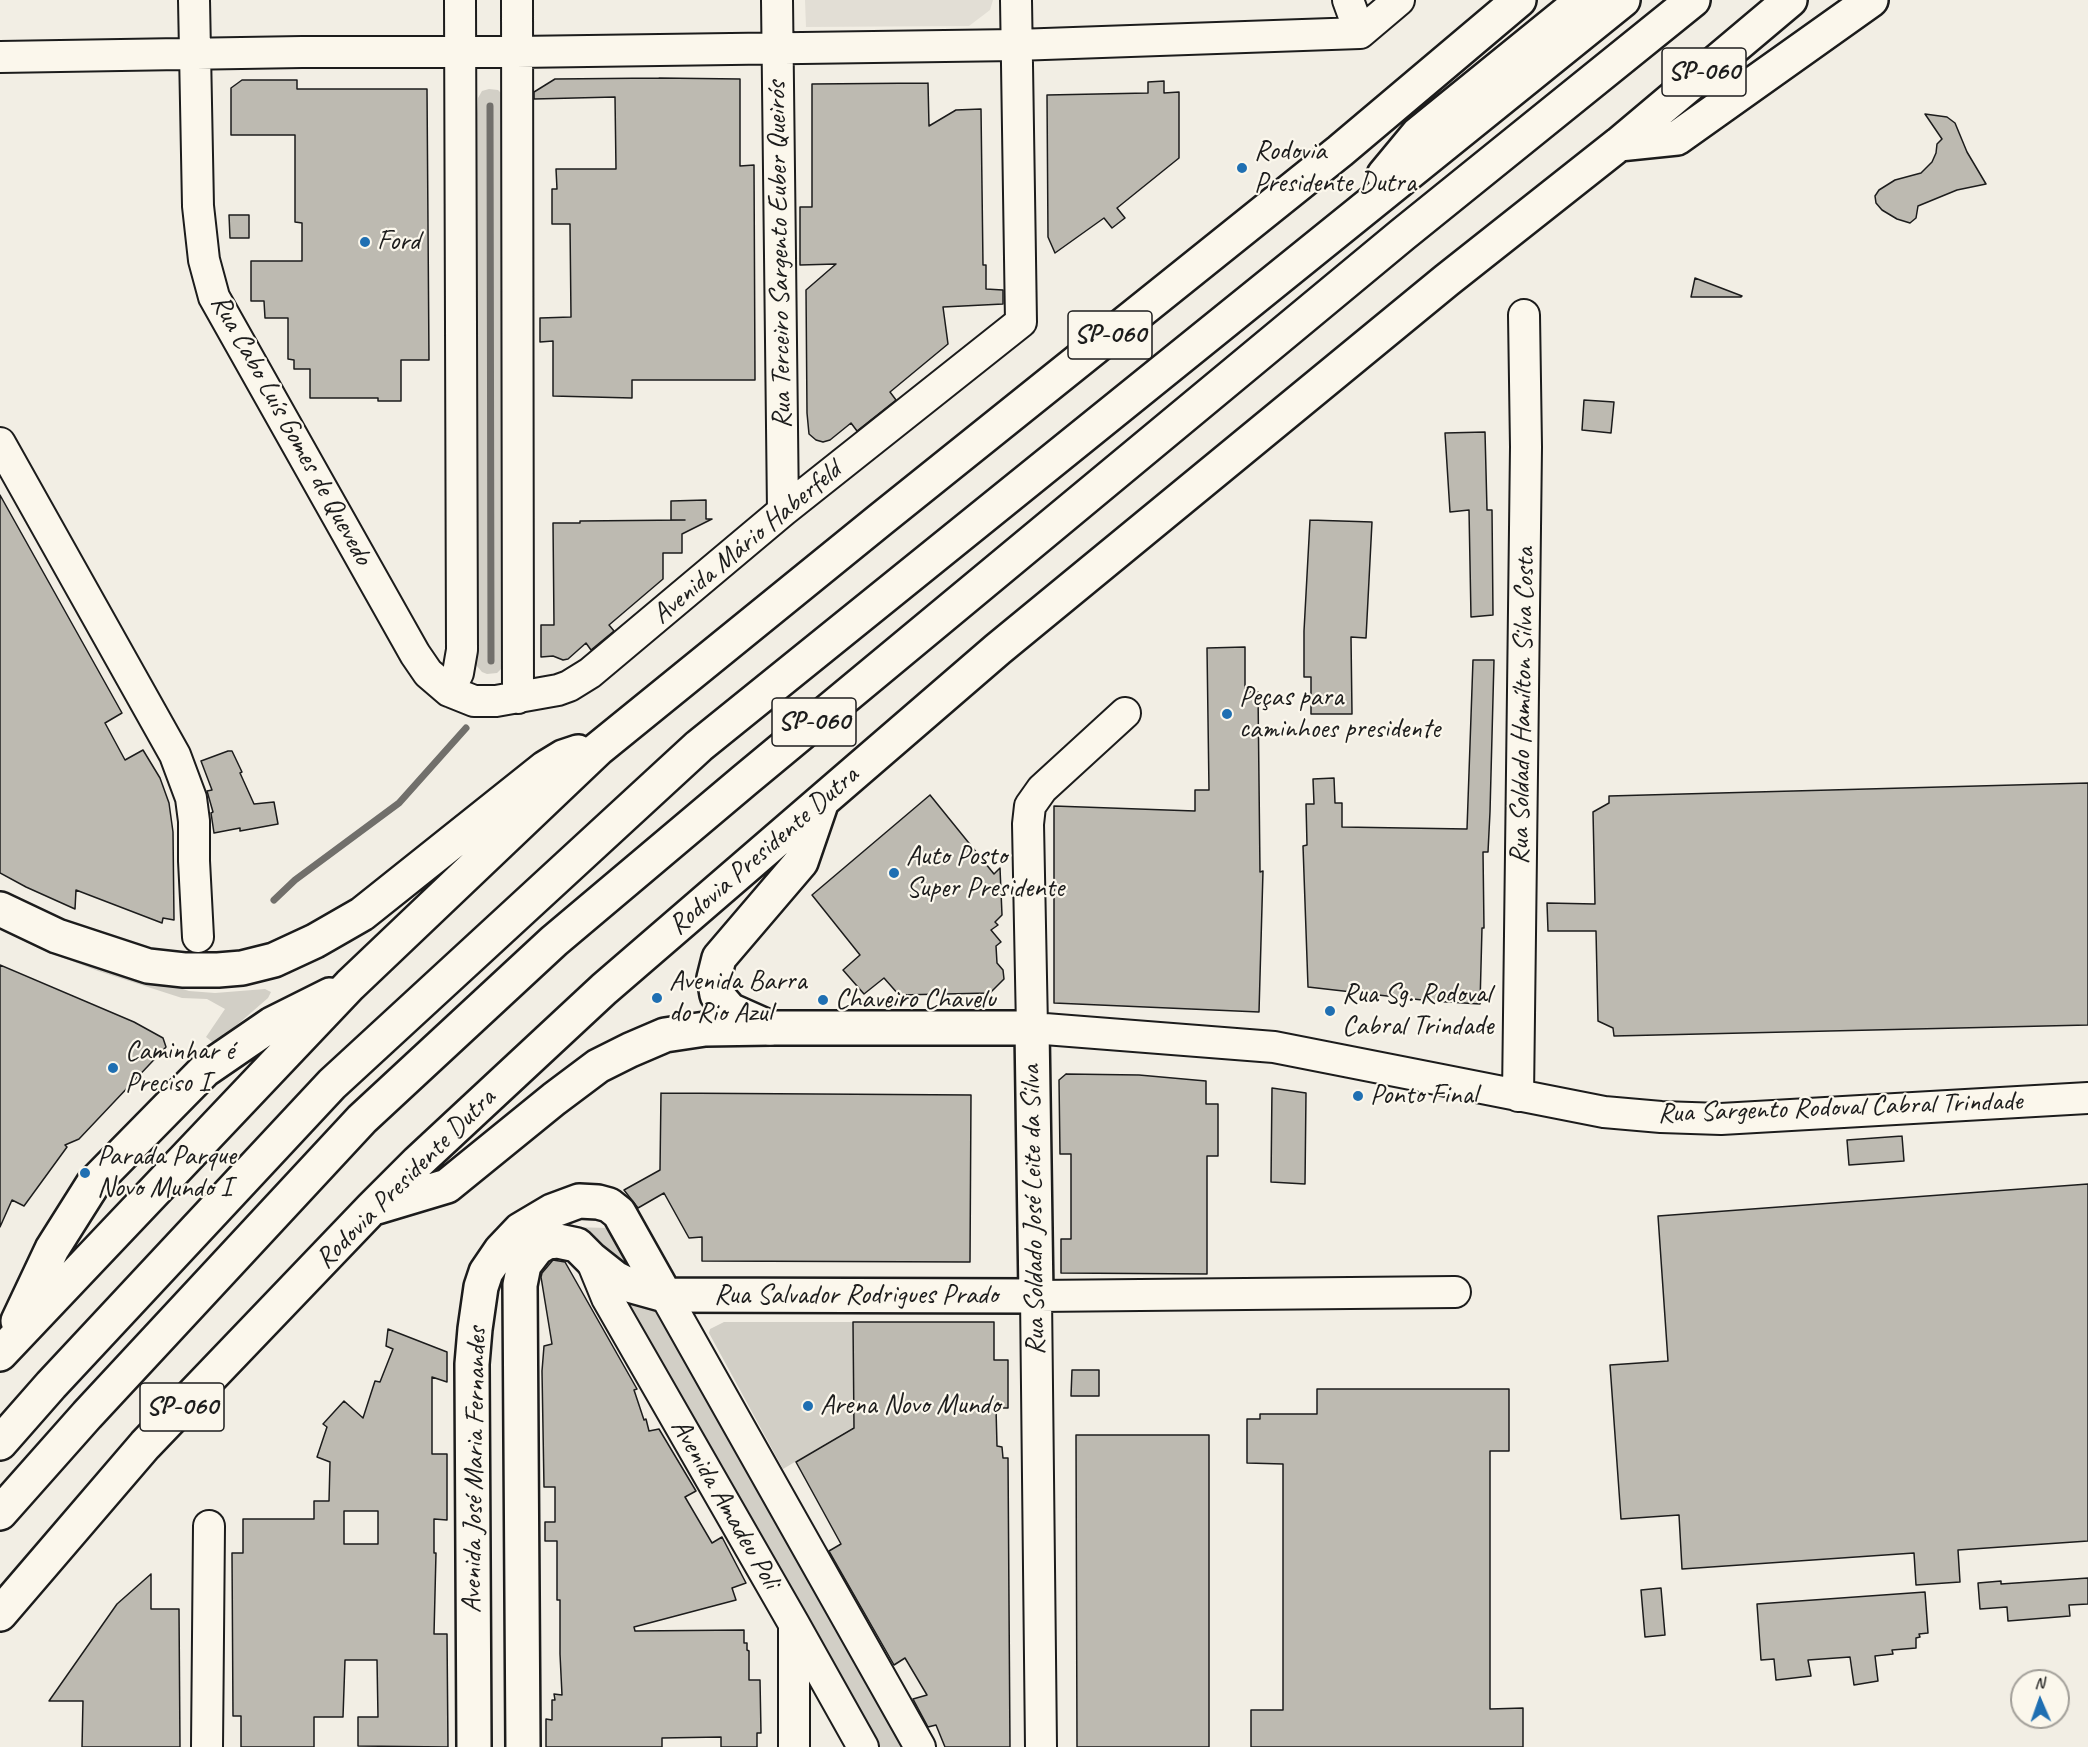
<!DOCTYPE html>
<meta charset="utf-8">
<style>
body{margin:0}
#map{position:relative;width:2088px;height:1747px;overflow:hidden;background:#f2eee4;font-family:Caveat,sans-serif}
canvas{display:block}
.north{position:absolute;left:2010px;top:1669px;width:60px;height:60px;box-sizing:border-box;background:#fbf7ec;border:2px solid #a29f99;border-radius:50%;rotate:358deg;font-size:16px;font-weight:700;line-height:24px;text-align:center;color:#1c1c1c}
.north::after{content:'';display:block;margin:auto;width:21px;height:27px;background:#1f6fb2;clip-path:polygon(50% 0,100% 100%,50% 72%,0 100%)}
</style>
<div id="map">
<canvas width="2088" height="1747"></canvas>
<div class="north">N</div>
</div>
<script>
const ctx = document.querySelector('canvas').getContext('2d');
ctx.lineJoin = 'round';
function fill(path, color) { ctx.fillStyle = color; ctx.fill(path, 'evenodd'); }
const toPath = rows => new Path2D(rows.map(r => 'M' + r).join(''));
function strokePath(path, color, width, dash) { ctx.strokeStyle = color; ctx.lineWidth = width; ctx.lineCap = dash ? 'butt' : 'round'; ctx.setLineDash(dash || []); ctx.stroke(path); }
function label(font, color, halo, rows, align = 'center') {
  ctx.font = font + ' Caveat,sans-serif'; ctx.lineWidth = 4.5; ctx.setLineDash([]); ctx.textBaseline = 'middle'; ctx.strokeStyle = halo; ctx.fillStyle = color; for (const [text, x, y, turn = 0] of rows) {
    ctx.save(); ctx.translate(x, y); ctx.rotate((+turn || 0) * Math.PI / 180); ctx.textAlign = isNaN(turn) ? turn : align; if (halo) ctx.strokeText(text, 0, 0); ctx.fillText(text, 0, 0); ctx.restore();
  }
}
fill(toPath([
 [805,0,993,0,990,10,969,26,806,27]
]), '#e2ded5');
fill(toPath([
 [489,89,498,90,504,96,505,661,502,668,497,673,487,674,482,672,476,665,476,653,477,113,478,98,482,91],
 [0,916,136,974,189,991,215,993,265,989,271,992,268,998,215,1044,206,1037,225,1009,207,999,182,998,98,971,40,949,0,929],
 [572,1227,608,1228,639,1282,595,1244],
 [616,1294,662,1313,909,1747,873,1747],
 [724,1322,866,1322,867,1419,783,1469,709,1333,710,1329]
]), '#d2cfc6');
strokePath(toPath([
 [490,106,491,661],
 [274,900,295,880,399,803,466,728]
]), '#716f6b', 7);
const building = toPath([
 [659,78,740,79,740,166,754,165,755,380,632,380,632,398,553,396,553,341,540,342,540,318,571,317,570,224,552,224,552,189,557,189,556,169,616,169,615,97,534,99,534,92,555,79,659,78],
 [242,80,297,80,297,89,427,89,429,360,401,360,401,401,378,401,378,398,310,398,310,369,294,369,294,360,288,359,288,318,265,318,264,301,251,301,251,261,302,261,302,223,295,222,295,135,231,135,231,88,242,80],
 [1164,81,1164,93,1179,92,1179,158,1117,208,1125,218,1112,228,1104,218,1055,253,1048,237,1047,95,1148,93,1148,82,1164,81],
 [928,83,929,126,956,110,981,109,983,265,986,265,986,289,1003,290,1003,304,943,307,948,344,890,392,896,400,857,431,851,423,830,440,823,442,816,440,809,434,807,413,806,290,836,264,800,265,800,207,812,207,812,84,928,83],
 [1925,114,1947,117,1955,123,1967,152,1986,184,1957,190,1918,206,1916,218,1910,223,1897,219,1882,210,1876,203,1875,196,1879,190,1895,180,1921,173,1932,162,1936,153,1937,144,1942,139,1925,114],
 [229,215,249,215,249,238,230,238,229,215],
 [1695,278,1742,296,1741,297,1691,297,1695,278],
 [1584,400,1614,402,1611,433,1582,430,1584,400],
 [1485,432,1487,510,1492,510,1493,615,1471,617,1469,510,1450,512,1445,433,1485,432],
 [0,495,122,713,105,723,125,760,143,750,160,778,169,803,173,832,174,920,163,918,162,923,76,890,75,909,26,887,0,873,0,495],
 [706,500,706,519,712,519,682,534,682,553,663,553,663,579,609,625,614,631,591,650,586,643,568,659,563,660,553,656,541,657,541,625,554,625,553,523,580,523,580,521,685,520,671,520,671,501,706,500],
 [1310,520,1372,522,1366,638,1351,637,1352,714,1311,714,1311,677,1304,677,1304,631,1310,520],
 [1245,647,1245,692,1258,692,1260,872,1263,871,1259,1012,1054,1003,1054,806,1195,811,1195,790,1209,790,1207,648,1245,647],
 [1473,660,1494,660,1490,812,1488,852,1483,852,1484,928,1482,928,1480,1004,1431,1001,1308,987,1303,846,1307,845,1306,804,1314,804,1313,779,1334,778,1335,803,1342,803,1342,827,1467,829,1473,660],
 [228,751,232,751,242,772,240,773,254,804,274,802,278,824,240,831,240,828,214,833,211,813,213,812,207,791,212,790,201,761,228,751],
 [2088,783,2088,1025,1614,1036,1613,1028,1598,1021,1596,931,1548,931,1547,903,1595,904,1593,812,1609,803,1609,796,2088,783],
 [930,795,994,874,1000,868,1002,915,995,922,998,925,991,930,1001,942,996,946,997,963,1003,970,1004,979,990,993,899,995,884,978,864,994,843,970,860,955,812,895,930,795],
 [0,965,134,1022,163,1038,166,1047,79,1139,65,1145,67,1147,24,1206,12,1200,0,1227,0,965],
 [1066,1074,1139,1075,1206,1081,1206,1104,1218,1104,1218,1156,1207,1156,1207,1274,1061,1273,1061,1239,1071,1239,1071,1154,1060,1154,1059,1080,1066,1074],
 [1272,1088,1306,1093,1305,1184,1271,1182,1272,1088],
 [661,1093,971,1095,970,1262,702,1261,702,1237,689,1238,664,1193,638,1208,624,1190,660,1170,661,1093],
 [1902,1136,1904,1161,1849,1165,1847,1140,1902,1136],
 [2088,1184,2088,1541,1958,1550,1960,1582,1916,1585,1914,1553,1682,1569,1679,1515,1621,1519,1610,1365,1668,1361,1658,1216,2088,1184],
 [553,1260,565,1262,637,1389,634,1390,644,1420,646,1419,649,1431,659,1429,696,1491,685,1497,712,1543,722,1537,746,1583,732,1588,736,1600,634,1627,635,1631,744,1630,744,1643,747,1643,747,1650,749,1651,749,1680,760,1680,761,1733,757,1733,757,1747,721,1747,721,1737,662,1738,662,1747,546,1747,546,1719,552,1720,552,1700,555,1700,554,1694,562,1695,560,1654,560,1600,557,1600,557,1541,545,1541,545,1522,555,1522,555,1487,544,1487,542,1371,544,1346,552,1344,541,1277,542,1273,553,1260],
 [853,1322,994,1322,994,1360,1008,1360,1008,1408,996,1408,997,1446,1002,1447,1003,1458,1008,1458,1010,1747,945,1747,936,1725,928,1727,913,1699,927,1695,905,1658,894,1665,829,1551,841,1544,796,1462,854,1428,853,1322],
 [388,1329,447,1352,447,1382,432,1377,432,1454,447,1454,447,1520,434,1519,434,1553,436,1553,434,1634,447,1634,448,1747,358,1746,358,1717,378,1717,377,1660,345,1660,343,1717,314,1717,314,1747,241,1747,241,1716,233,1716,232,1553,243,1553,243,1519,314,1519,314,1501,329,1501,330,1462,317,1457,327,1427,323,1424,344,1401,363,1418,375,1381,380,1382,393,1349,386,1346,388,1329],
 [344,1511,378,1511,378,1544,344,1544,344,1511],
 [1072,1370,1099,1370,1099,1396,1071,1396,1072,1370],
 [1317,1389,1509,1389,1509,1451,1490,1451,1490,1709,1523,1708,1523,1747,1251,1747,1251,1710,1283,1710,1283,1464,1247,1463,1247,1419,1260,1419,1260,1414,1317,1414,1317,1389],
 [1076,1435,1209,1435,1209,1747,1077,1747,1076,1435],
 [151,1574,151,1609,179,1609,180,1747,82,1747,83,1701,49,1701,117,1604,151,1574],
 [2088,1578,2088,1604,2069,1605,2070,1616,2008,1621,2007,1607,1980,1609,1978,1583,2001,1581,2001,1584,2088,1578],
 [1661,1588,1665,1635,1645,1637,1641,1590,1661,1588],
 [1925,1592,1928,1633,1919,1634,1920,1637,1916,1638,1916,1648,1892,1650,1893,1654,1875,1656,1878,1681,1854,1685,1850,1657,1808,1660,1811,1676,1776,1680,1774,1659,1761,1660,1757,1604,1925,1592]
]);
fill(building, '#bdbab1');
strokePath(building, '#1c1c1c', 1.5);
const minor = toPath([
 [194,0,198,206,204,260,214,297,415,654,428,673,449,691,474,701,496,701,558,690,569,686,590,673,783,511,1021,322,1016,0],
 [517,0,518,698],
 [777,0,783,511],
 [1348,0,1360,33],
 [1360,33,1399,0],
 [0,57,302,52,517,52,1016,45,1360,33],
 [0,443,175,755,191,798,194,821,194,861,198,937],
 [449,691,458,673,462,650,460,0],
 [1125,713,1042,789,1030,806,1028,824,1032,1028,1274,1047,1604,1112,1661,1117,1721,1119,2088,1098],
 [1518,1096,1526,447,1524,315],
 [591,1259,607,1298,794,1624,863,1747],
 [665,1295,920,1747],
 [207,1747,209,1526],
 [794,1747,794,1627],
 [1041,1747,1036,1296,1455,1292]
]);
const major = toPath([
 [474,1747,472,1364,475,1329,481,1287,486,1272,501,1250,520,1230,552,1211,579,1201,598,1202,609,1205,619,1213,665,1295],
 [523,1747,520,1285,524,1265,537,1248,547,1242,558,1241,577,1245,591,1259,615,1278,629,1285,665,1295,1036,1296,1032,1028,770,1028]
]);
const highway = toPath([
 [1619,144,1677,138,1871,0],
 [1384,175,1418,134,1583,0],
 [0,909,57,936,148,966,184,970,218,970,242,968,274,960,315,941,362,914,545,768,563,757,578,752],
 [766,1026,730,1010,717,995,714,978,719,958,801,862,822,801],
 [377,1207,447,1186,554,1099,598,1066,630,1050,665,1035,705,1029,770,1028],
 [18,1321,52,1249,93,1184,205,1070,272,1024,330,995],
 [0,1354,350,985,598,749,880,520,1340,151,1519,0],
 [0,1443,51,1385,332,1084,699,746,1623,0],
 [0,1513,87,1415,362,1119,554,941,745,780,1402,235,1693,0],
 [0,1614,145,1445,372,1208,418,1162,604,989,998,649,1447,280,1619,144,1790,0]
]);
strokePath(minor, '#1c1c1c', 34);
strokePath(major, '#1c1c1c', 38);
strokePath(highway, '#1c1c1c', 38);
strokePath(minor, '#fbf7ec', 30);
strokePath(major, '#fbf7ec', 33);
strokePath(highway, '#fbf7ec', 33);
for (const [x, y, r, color] of [
 [1242,168,6,"#1f6fb2"],
 [365,242,6,"#1f6fb2"],
 [1227,714,6,"#1f6fb2"],
 [894,873,6,"#1f6fb2"],
 [657,998,6,"#1f6fb2"],
 [823,1000,6,"#1f6fb2"],
 [1330,1011,6,"#1f6fb2"],
 [113,1068,6,"#1f6fb2"],
 [1358,1096,6,"#1f6fb2"],
 [85,1173,6,"#1f6fb2"],
 [808,1406,6,"#1f6fb2"]
]) { const dot = new Path2D(); dot.arc(x, y, r, 0, 2 * Math.PI); ctx.fillStyle = color; ctx.fill(dot); strokePath(dot, '#fbf7ec', 2); }
for (const [x, y, w] of [
 [1704,72,84],
 [1110,335,84],
 [814,722,84],
 [182,1407,84]
]) { const box = new Path2D(); box.roundRect(x - w / 2, y - 24, w, 48, 4.5); ctx.fillStyle = '#fbf7ec'; ctx.fill(box); strokePath(box, '#1c1c1c', 1.5); }
label('bold 27px', '#1c1c1c', null, [
 ["SP-060",1704,72],
 ["SP-060",1110,335],
 ["SP-060",814,722],
 ["SP-060",182,1407]
]);
label('28px', '#1c1c1c', '#fbf7ec', [
 ["Rodovia",1254,152],
 ["Presidente Dutra",1254,184],
 ["Ford",377,242],
 ["Peças para",1239,698],
 ["caminhoes presidente",1239,730],
 ["Auto Posto",906,857],
 ["Super Presidente",906,889],
 ["Avenida Barra",669,982],
 ["do Rio Azul",669,1014],
 ["Rua Sg. Rodoval",1342,995],
 ["Cabral Trindade",1342,1027],
 ["Chaveiro Chavelu",835,1000],
 ["Caminhar é",125,1052],
 ["Preciso I",125,1084],
 ["Ponto Final",1370,1096],
 ["Parada Parque",97,1157],
 ["Novo Mundo I",97,1189],
 ["Arena Novo Mundo",820,1406]
], 'left');
label('28px', '#1c1c1c', '#fbf7ec', [
 ["Rua Terceiro Sargento Euber Queirós",780,255,-91],
 ["Rua Cabo Luís Gomes de Quevedo",291,430,61],
 ["Avenida Mário Haberfeld",747,543,-40],
 ["Rua Soldado Hamílton Silva Costa",1523,706,-89],
 ["Rodovia Presidente Dutra",764,851,-41],
 ["Rua Sargento Rodoval Cabral Trindade",1840,1108,-2],
 ["Rodovia Presidente Dutra",406,1179,-45],
 ["Rua Soldado José Leite da Silva",1034,1210,-91],
 ["Rua Salvador Rodrigues Prado",856,1296],
 ["Avenida José Maria Fernandes",475,1470,-89],
 ["Avenida Amadeu Poli",725,1504,60]
]);
</script>
